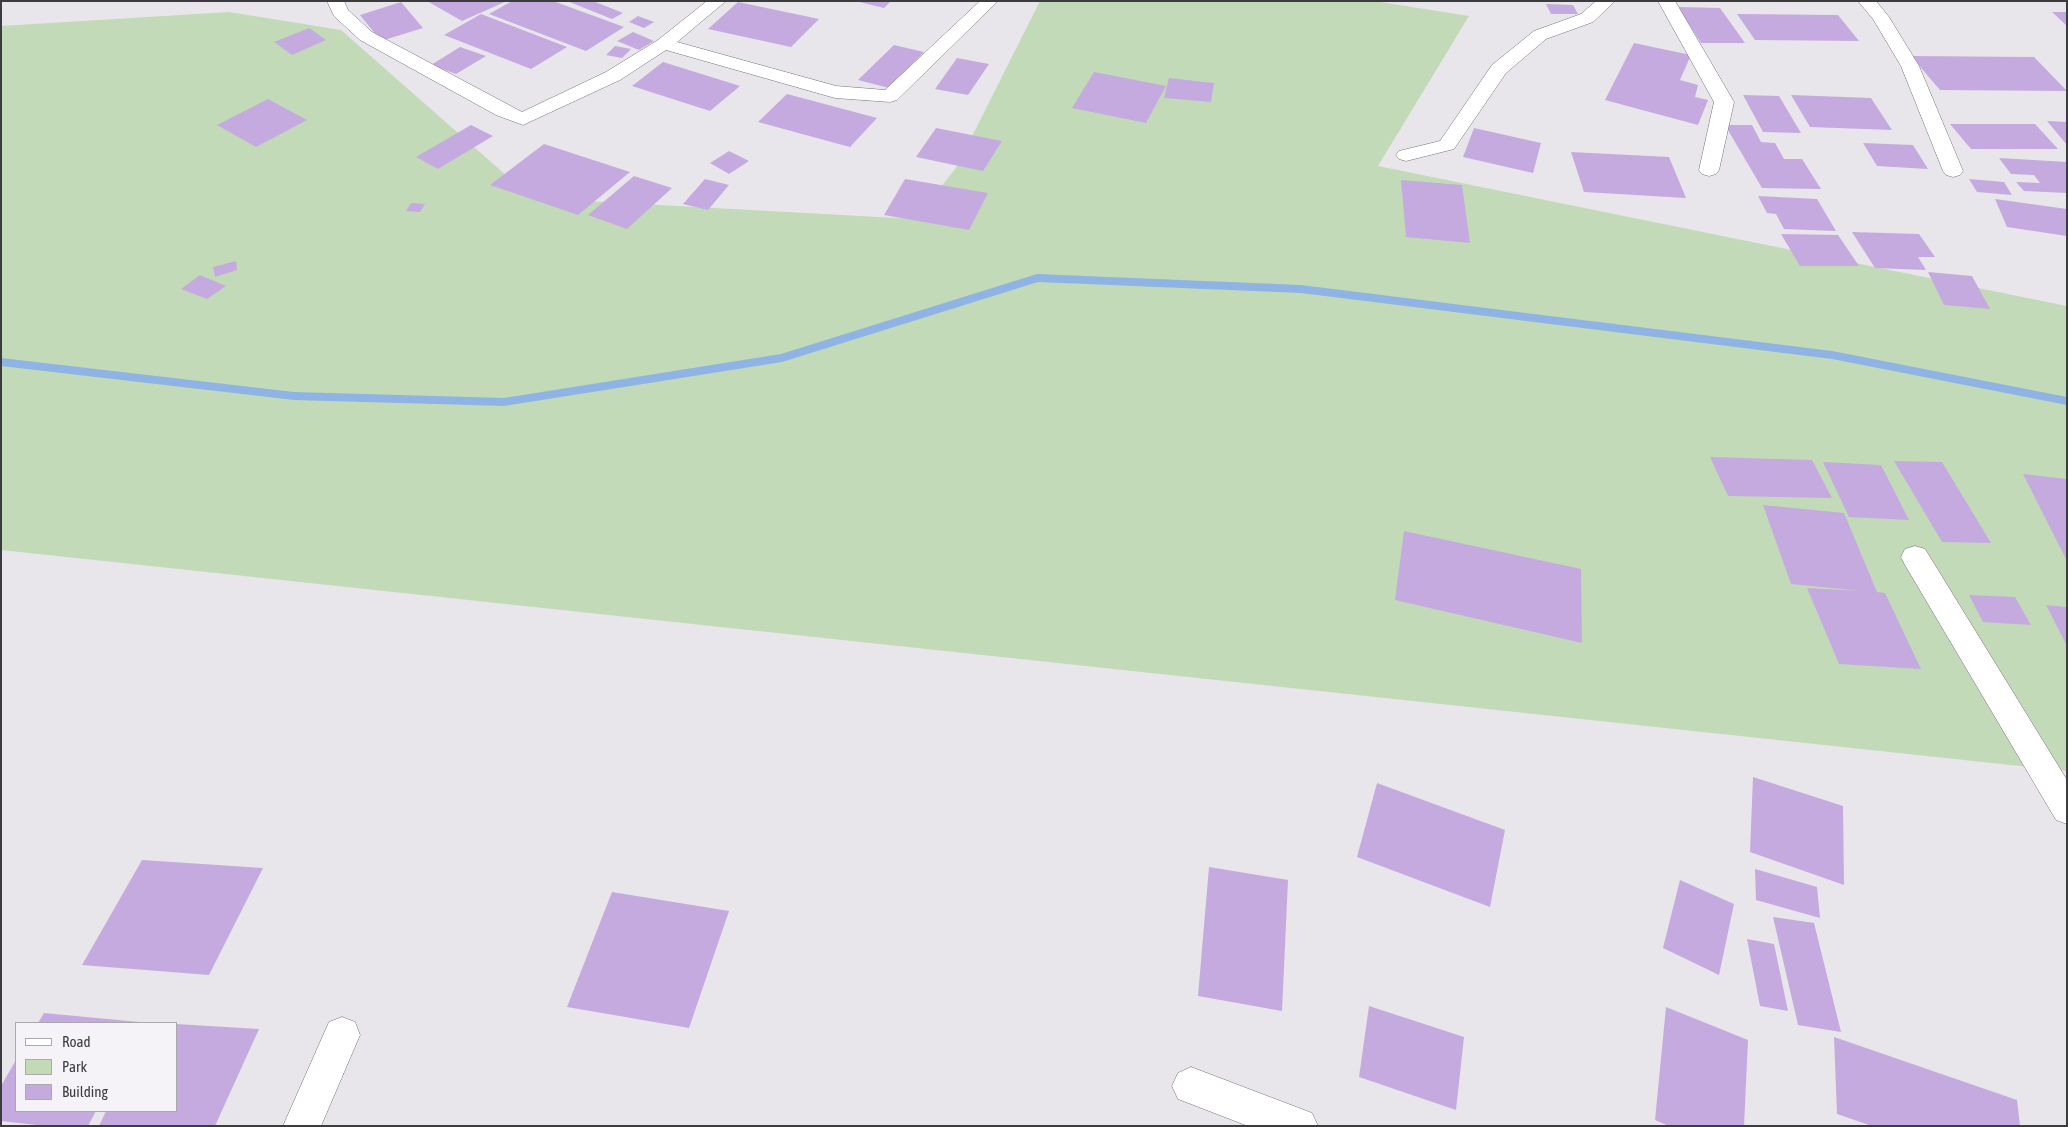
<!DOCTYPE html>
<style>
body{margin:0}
#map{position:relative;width:2068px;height:1127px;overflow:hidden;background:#e8e6eb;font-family:"Asap Condensed",sans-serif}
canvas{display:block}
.frame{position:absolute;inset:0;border:2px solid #3c3b3d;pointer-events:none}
.legend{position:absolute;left:15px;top:1022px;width:162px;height:90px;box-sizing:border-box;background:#f5f3f8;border:1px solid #aba9ad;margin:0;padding:6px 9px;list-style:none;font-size:15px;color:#3c3b3d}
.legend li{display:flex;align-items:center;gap:10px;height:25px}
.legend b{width:25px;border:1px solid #aba9ad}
</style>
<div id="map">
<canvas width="2068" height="1127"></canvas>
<div class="frame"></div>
<ul class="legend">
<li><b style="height:6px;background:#fff"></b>Road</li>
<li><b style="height:14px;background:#c3dab9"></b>Park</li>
<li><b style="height:14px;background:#c5aae0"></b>Building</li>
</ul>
</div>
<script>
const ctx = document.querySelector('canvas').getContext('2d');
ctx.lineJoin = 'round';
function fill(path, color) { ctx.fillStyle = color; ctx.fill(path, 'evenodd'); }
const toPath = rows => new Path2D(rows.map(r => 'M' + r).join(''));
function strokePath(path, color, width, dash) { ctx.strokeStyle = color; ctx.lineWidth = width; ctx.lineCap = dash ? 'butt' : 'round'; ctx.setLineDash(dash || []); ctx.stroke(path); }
fill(toPath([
 [1040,1,1374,1,1469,16,1378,166,2067,306,2067,771,1,550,1,26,229,12,341,30,532,198,915,219,956,168]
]), '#c3dab9');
fill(toPath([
 [1037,274,1301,285,1832,351,2067,397,2067,405,1832,359,1301,293,1038,282,782,362,504,406,294,400,1,366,1,358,294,392,504,398,781,354,1037,274]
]), '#8fb3e4');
fill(toPath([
 [427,1,507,1,462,21],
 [512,1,553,1,624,27,586,51,489,14],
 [567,1,593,1,623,13,612,19],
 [855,1,891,1,884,8],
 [401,2,423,28,381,41,360,15],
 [738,2,819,19,791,47,708,29],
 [1546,4,1573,5,1578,14,1551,14],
 [1678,7,1720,8,1745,43,1701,43],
 [2052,12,2067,12,2067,26],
 [481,14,567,47,531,69,444,35],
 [1737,14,1838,15,1859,41,1755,40],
 [638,16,654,22,644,28,629,22],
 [309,28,326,40,292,55,274,42],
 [633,32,654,41,639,50,617,41],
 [1634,43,1691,55,1680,80,1698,85,1695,97,1708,100,1698,125,1605,100],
 [894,45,924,52,889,88,858,80],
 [615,46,631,49,622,58,606,55],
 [460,47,486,56,456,74,431,65],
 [1911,56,2034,57,2067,91,1940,90],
 [957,58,989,64,968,95,935,89],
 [663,62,740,86,710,111,632,86],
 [1094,72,1166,86,1146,123,1072,108],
 [1169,78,1214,83,1211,102,1164,98],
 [787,94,877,118,850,147,758,122],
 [1743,95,1779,96,1801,133,1763,132],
 [1791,95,1871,98,1892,130,1810,127],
 [268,99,307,120,256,147,217,125],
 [2047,121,2067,122,2067,145],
 [1950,124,2035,124,2058,149,1971,149],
 [471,125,493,136,438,169,416,157],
 [1725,125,1752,125,1761,142,1775,143,1784,159,1802,159,1821,189,1762,188],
 [936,128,1002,141,983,171,916,157],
 [1474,128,1541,143,1533,173,1463,157],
 [1863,143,1913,145,1928,169,1877,166],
 [544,144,630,172,578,215,490,185],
 [729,151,749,161,729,174,710,163],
 [1571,152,1669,157,1686,198,1584,192],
 [1999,158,2067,162,2067,193,2024,191,2016,182,2040,183,2034,175,2011,174],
 [634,176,672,188,627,229,588,215],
 [705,179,729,185,708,210,683,204],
 [905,179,988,193,969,230,884,215],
 [1969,179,2004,182,2012,195,1977,192],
 [1401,180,1462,185,1470,243,1406,237],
 [1758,196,1817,199,1836,231,1784,229,1776,214,1767,213],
 [1995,199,2067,209,2067,236,2007,227],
 [411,203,425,204,420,212,406,211],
 [1852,232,1919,234,1935,257,1918,257,1926,270,1875,268],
 [1781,234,1838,235,1859,266,1800,266],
 [236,261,237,270,215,277,213,267],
 [1928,272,1972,276,1990,309,1944,305],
 [200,275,226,286,207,299,181,289],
 [1710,457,1812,460,1832,498,1728,496],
 [1894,461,1942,462,1991,543,1942,542],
 [1823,462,1881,465,1909,520,1849,517],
 [2023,474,2067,479,2067,561],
 [1763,505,1844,513,1877,592,1885,593,1921,669,1839,664,1807,588,1861,591,1791,584],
 [1404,531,1581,569,1582,643,1395,600],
 [1969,595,2015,597,2031,625,1983,622],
 [2046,605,2067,607,2067,646],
 [1753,777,1843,806,1844,885,1750,852],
 [1377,783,1505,830,1490,907,1357,857],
 [142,860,263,868,209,975,82,965],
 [1209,867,1288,880,1282,1011,1198,996],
 [1755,869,1817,887,1820,918,1756,900],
 [1680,880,1734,904,1719,975,1663,948],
 [612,892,729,911,689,1028,567,1007],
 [1773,917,1814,923,1841,1032,1798,1025],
 [1747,939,1774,944,1788,1011,1760,1006],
 [1369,1006,1464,1037,1456,1110,1359,1077],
 [1666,1007,1748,1040,1744,1126,1669,1126,1655,1120],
 [44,1013,139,1022,139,1023,38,1023],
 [176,1024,259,1029,215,1126,99,1126,106,1111,176,1111],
 [1834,1037,2017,1100,2020,1126,1872,1126,1837,1114],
 [16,1060,16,1111,96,1111,88,1126,45,1126,1,1121,1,1086]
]), '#c5aae0');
const minor = toPath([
 [327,1,344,1,348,10,372,32,522,112,606,72,658,40,707,1,726,1,677,42,836,86,885,90,980,1,998,1,897,100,890,102,835,98,666,50,620,80,523,125,496,115,360,40,334,16,327,1],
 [1596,1,1615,1,1593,22,1546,39,1506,73,1454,149,1406,161,1399,159,1396,155,1399,151,1440,141,1492,65,1534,31,1581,14,1596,1],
 [1658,1,1675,1,1734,102,1719,170,1716,174,1709,176,1702,174,1699,170,1714,102,1658,1],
 [1858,1,1876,1,1889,17,1919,66,1963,171,1960,175,1953,177,1946,175,1943,171,1901,66,1873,19,1858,1],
 [1915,546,1925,549,2067,780,2067,824,2056,820,1905,565,1901,557,1905,549,1915,546],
 [342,1017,355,1022,360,1035,321,1126,283,1126,329,1022,342,1017],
 [1191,1067,1312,1113,1318,1126,1248,1126,1178,1099,1172,1086,1178,1073,1191,1067]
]);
strokePath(minor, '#747276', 1);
fill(minor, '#fff');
</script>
